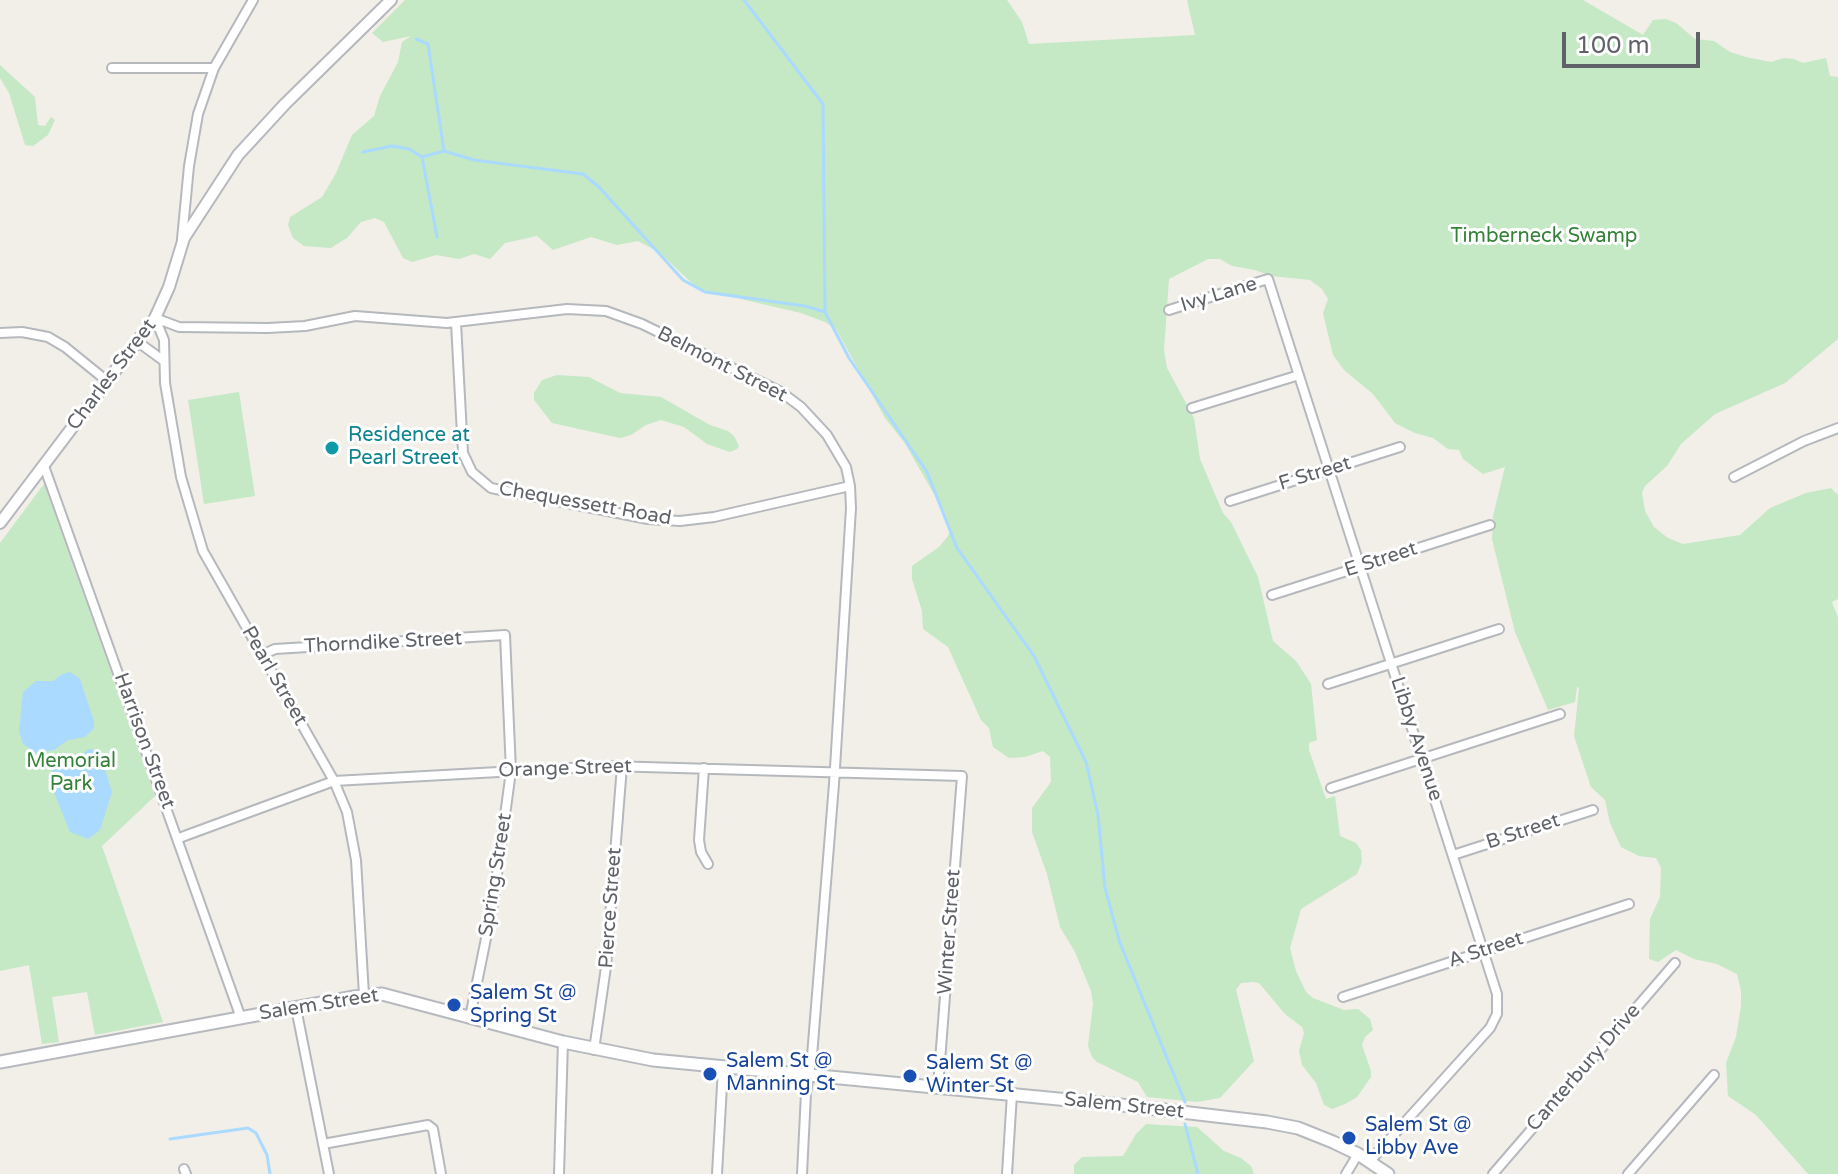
<!DOCTYPE html>
<style>
body{margin:0}
#map{position:relative;width:1838px;height:1174px;overflow:hidden;background:#f1efe8;font-family:"Varela Round",sans-serif}
canvas{display:block}
.scale{position:absolute;left:1562px;top:32px;width:138px;height:36px;box-sizing:border-box;border:4px solid #5f6368;border-top:0;padding-left:10px;font-size:24px;line-height:28px;white-space:nowrap;color:#5f6368;-webkit-text-stroke:6px #fff;paint-order:stroke}
</style>
<div id="map">
<canvas width="1838" height="1174"></canvas>
<div class="scale">100 m</div>
</div>
<script>
const ctx = document.querySelector('canvas').getContext('2d');
ctx.lineJoin = 'round';
function fill(path, color) { ctx.fillStyle = color; ctx.fill(path, 'evenodd'); }
const toPath = rows => new Path2D(rows.map(r => 'M' + r).join(''));
function strokePath(path, color, width, dash) { ctx.strokeStyle = color; ctx.lineWidth = width; ctx.lineCap = dash ? 'butt' : 'round'; ctx.setLineDash(dash || []); ctx.stroke(path); }
function label(font, color, halo, rows, align = 'center') {
  ctx.font = font + ' "Varela Round",sans-serif'; ctx.lineWidth = 6; ctx.setLineDash([]); ctx.textBaseline = 'middle'; ctx.strokeStyle = halo; ctx.fillStyle = color; for (const [text, x, y, turn = 0] of rows) {
    ctx.save(); ctx.translate(x, y); ctx.rotate((+turn || 0) * Math.PI / 180); ctx.textAlign = isNaN(turn) ? turn : align; if (halo) ctx.strokeText(text, 0, 0); ctx.fillText(text, 0, 0); ctx.restore();
  }
}
fill(toPath([
 [405,0,1007,0,1022,22,1029,44,1195,35,1187,0,1583,0,1643,35,1653,20,1666,19,1676,23,1695,39,1714,41,1730,52,1746,57,1771,62,1784,58,1794,59,1803,63,1826,58,1830,76,1838,77,1838,339,1785,383,1715,414,1681,444,1667,466,1645,486,1642,493,1645,511,1654,527,1668,538,1683,544,1740,535,1770,508,1806,493,1831,488,1838,495,1838,599,1832,602,1838,618,1838,1174,1808,1174,1756,1115,1728,1096,1726,1063,1736,1037,1741,1006,1741,991,1737,974,1717,964,1694,959,1676,950,1658,962,1649,959,1650,919,1660,897,1661,868,1656,858,1639,856,1621,847,1610,823,1605,800,1591,787,1574,736,1579,688,1577,687,1575,702,1548,710,1515,632,1492,539,1493,516,1505,467,1483,474,1463,459,1459,450,1448,449,1433,438,1415,433,1395,423,1373,394,1344,370,1333,355,1323,313,1328,299,1322,289,1310,280,1271,276,1255,270,1232,266,1220,259,1208,259,1169,279,1164,350,1167,368,1194,418,1200,459,1223,513,1231,522,1258,577,1273,641,1296,661,1311,684,1317,740,1309,743,1309,750,1326,799,1335,796,1340,836,1356,843,1361,850,1362,862,1357,874,1301,909,1290,948,1296,971,1306,992,1313,998,1344,1010,1358,1009,1370,1019,1373,1030,1365,1037,1362,1045,1371,1071,1371,1077,1357,1097,1345,1104,1332,1109,1324,1105,1316,1083,1302,1065,1299,1051,1304,1033,1302,1027,1285,1014,1259,983,1253,982,1241,983,1236,990,1254,1061,1220,1098,1197,1102,1147,1097,1138,1082,1097,1062,1092,1057,1088,1046,1093,1004,1091,991,1075,952,1060,927,1047,874,1032,832,1032,808,1051,782,1050,757,1043,751,1025,757,1009,758,993,747,989,728,981,720,948,647,923,629,922,611,912,579,912,566,939,547,948,536,950,531,945,513,904,442,885,418,836,329,825,322,801,313,698,289,660,253,638,241,617,245,591,237,553,250,537,236,505,243,490,259,474,254,459,259,436,255,412,262,403,258,384,222,375,218,361,222,347,238,331,248,304,246,293,238,288,225,290,217,322,197,336,173,352,135,374,116,380,96,398,62,402,42,411,36,383,42,372,33],
 [0,65,35,97,38,125,45,126,51,117,55,120,48,135,33,146,25,145,9,93,0,78],
 [557,375,589,377,620,393,661,397,710,425,728,431,734,436,739,446,737,449,730,452,707,444,684,427,661,420,646,425,631,435,620,438,552,423,534,400,534,393,542,380],
 [239,392,255,496,204,504,188,400],
 [44,484,155,796,102,846,163,1022,95,1035,87,992,52,997,59,1042,42,1044,29,965,0,971,0,543],
 [1146,1124,1197,1127,1224,1151,1241,1158,1251,1166,1254,1174,1074,1174,1074,1165,1082,1157,1123,1156,1136,1134]
]), '#c5e8c5');
fill(toPath([
 [70,672,80,679,94,721,94,728,85,737,68,740,54,750,36,753,23,744,19,731,23,692,36,681,53,681,62,674],
 [88,749,99,751,112,792,100,830,88,839,70,832,48,778,58,762,70,757,81,757]
]), '#aadaff');
strokePath(toPath([
 [744,0,823,104,825,312,849,358,927,472,957,548,1034,656,1086,762,1098,815,1105,888,1120,943,1185,1102],
 [416,39,428,44,444,151,474,160,583,174,599,187,683,280,705,292,805,306,825,312],
 [363,152,392,146,409,149,422,157],
 [437,237,422,157,444,151],
 [1185,1124,1198,1174],
 [170,1139,248,1128,256,1133,267,1155,270,1174]
]), '#aadaff', 3);
const minor = toPath([
 [112,68,214,68],
 [182,239,189,166,198,114,214,68,253,0],
 [1169,310,1268,279,1497,994,1497,1014,1490,1028,1370,1161],
 [155,318,179,327,268,328,305,326,355,316,447,323,567,309,606,311,642,324,781,392,801,407,827,435,846,467,850,486,851,508,834,784,812,1056,806,1093,802,1174],
 [155,318,164,340,165,383,181,477,203,551,334,781,347,812,356,860,364,995],
 [456,323,463,453,472,472,491,488,648,519,680,521,714,517,850,486],
 [0,333,22,332,48,337,65,347,107,381],
 [138,342,164,361],
 [1192,408,1299,375],
 [44,466,241,1018],
 [1734,477,1804,441,1838,428],
 [1230,501,1400,447],
 [1272,595,1490,525],
 [262,655,275,649,505,635,511,771,493,904,470,1017],
 [1328,684,1499,629],
 [704,768,699,840,701,852,708,864],
 [1331,788,1560,714],
 [179,838,334,781,608,766,962,776,938,1087],
 [1453,855,1593,810],
 [1343,997,1629,904],
 [296,1008,329,1174],
 [594,1050,606,967,622,766],
 [323,1144,428,1125,433,1129,441,1174],
 [184,1169,186,1174],
 [559,1174,563,1042],
 [717,1174,723,1068],
 [1007,1174,1012,1094],
 [1346,1174,1358,1154],
 [1493,1174,1675,963],
 [1628,1174,1714,1075]
]);
const tertiary = toPath([
 [0,523,155,318,169,287,184,238,238,155,285,104,391,0]
]);
const secondary = toPath([
 [0,1062,354,997,382,994,563,1042,653,1060,1121,1105,1267,1122,1298,1128,1333,1142,1358,1154,1388,1174]
]);
strokePath(minor, '#b5b8bc', 12);
strokePath(tertiary, '#b5b8bc', 14);
strokePath(secondary, '#b6babf', 15);
strokePath(minor, '#fff', 8);
strokePath(tertiary, '#fff', 10);
strokePath(secondary, '#fff', 11);
for (const [x, y, r, color] of [
 [332,448,8,"#0f9aa8"],
 [454,1005,8,"#1a4fb4"],
 [710,1074,8,"#1a4fb4"],
 [910,1076,8,"#1a4fb4"],
 [1349,1138,8,"#1a4fb4"]
]) { const dot = new Path2D(); dot.arc(x, y, r, 0, 2 * Math.PI); ctx.fillStyle = color; ctx.fill(dot); strokePath(dot, '#fff', 3); }
label('20px', '#348238', '#fff', [
 ["Timberneck Swamp",1544,237],
 ["Memorial",71,762],
 ["Park",71,785]
]);
label('20px', '#5f6368', '#fff', [
 ["Ivy Lane",1219,295,-17],
 ["Belmont Street",722,365,27],
 ["Charles Street",112,375,-53],
 ["F Street",1315,474,-17],
 ["Chequessett Road",585,504,10],
 ["E Street",1381,560,-18],
 ["Thorndike Street",383,643,-3],
 ["Pearl Street",274,676,60],
 ["Libby Avenue",1416,739,72],
 ["Harrison Street",144,741,70],
 ["Orange Street",565,769,-2],
 ["B Street",1523,832,-18],
 ["Spring Street",496,875,-81],
 ["Pierce Street",611,908,-86],
 ["Winter Street",950,932,-86],
 ["A Street",1486,950,-18],
 ["Salem Street",319,1005,-9],
 ["Canterbury Drive",1584,1068,-49],
 ["Salem Street",1124,1106,6]
]);
label('20px', '#0d838f', '#fff', [
 ["Residence at",348,436],
 ["Pearl Street",348,459]
], 'left');
label('20px', '#164399', '#fff', [
 ["Salem St @",470,994],
 ["Spring St",470,1017],
 ["Salem St @",726,1062],
 ["Manning St",726,1085],
 ["Salem St @",926,1064],
 ["Winter St",926,1087],
 ["Salem St @",1365,1126],
 ["Libby Ave",1365,1149]
], 'left');
</script>
